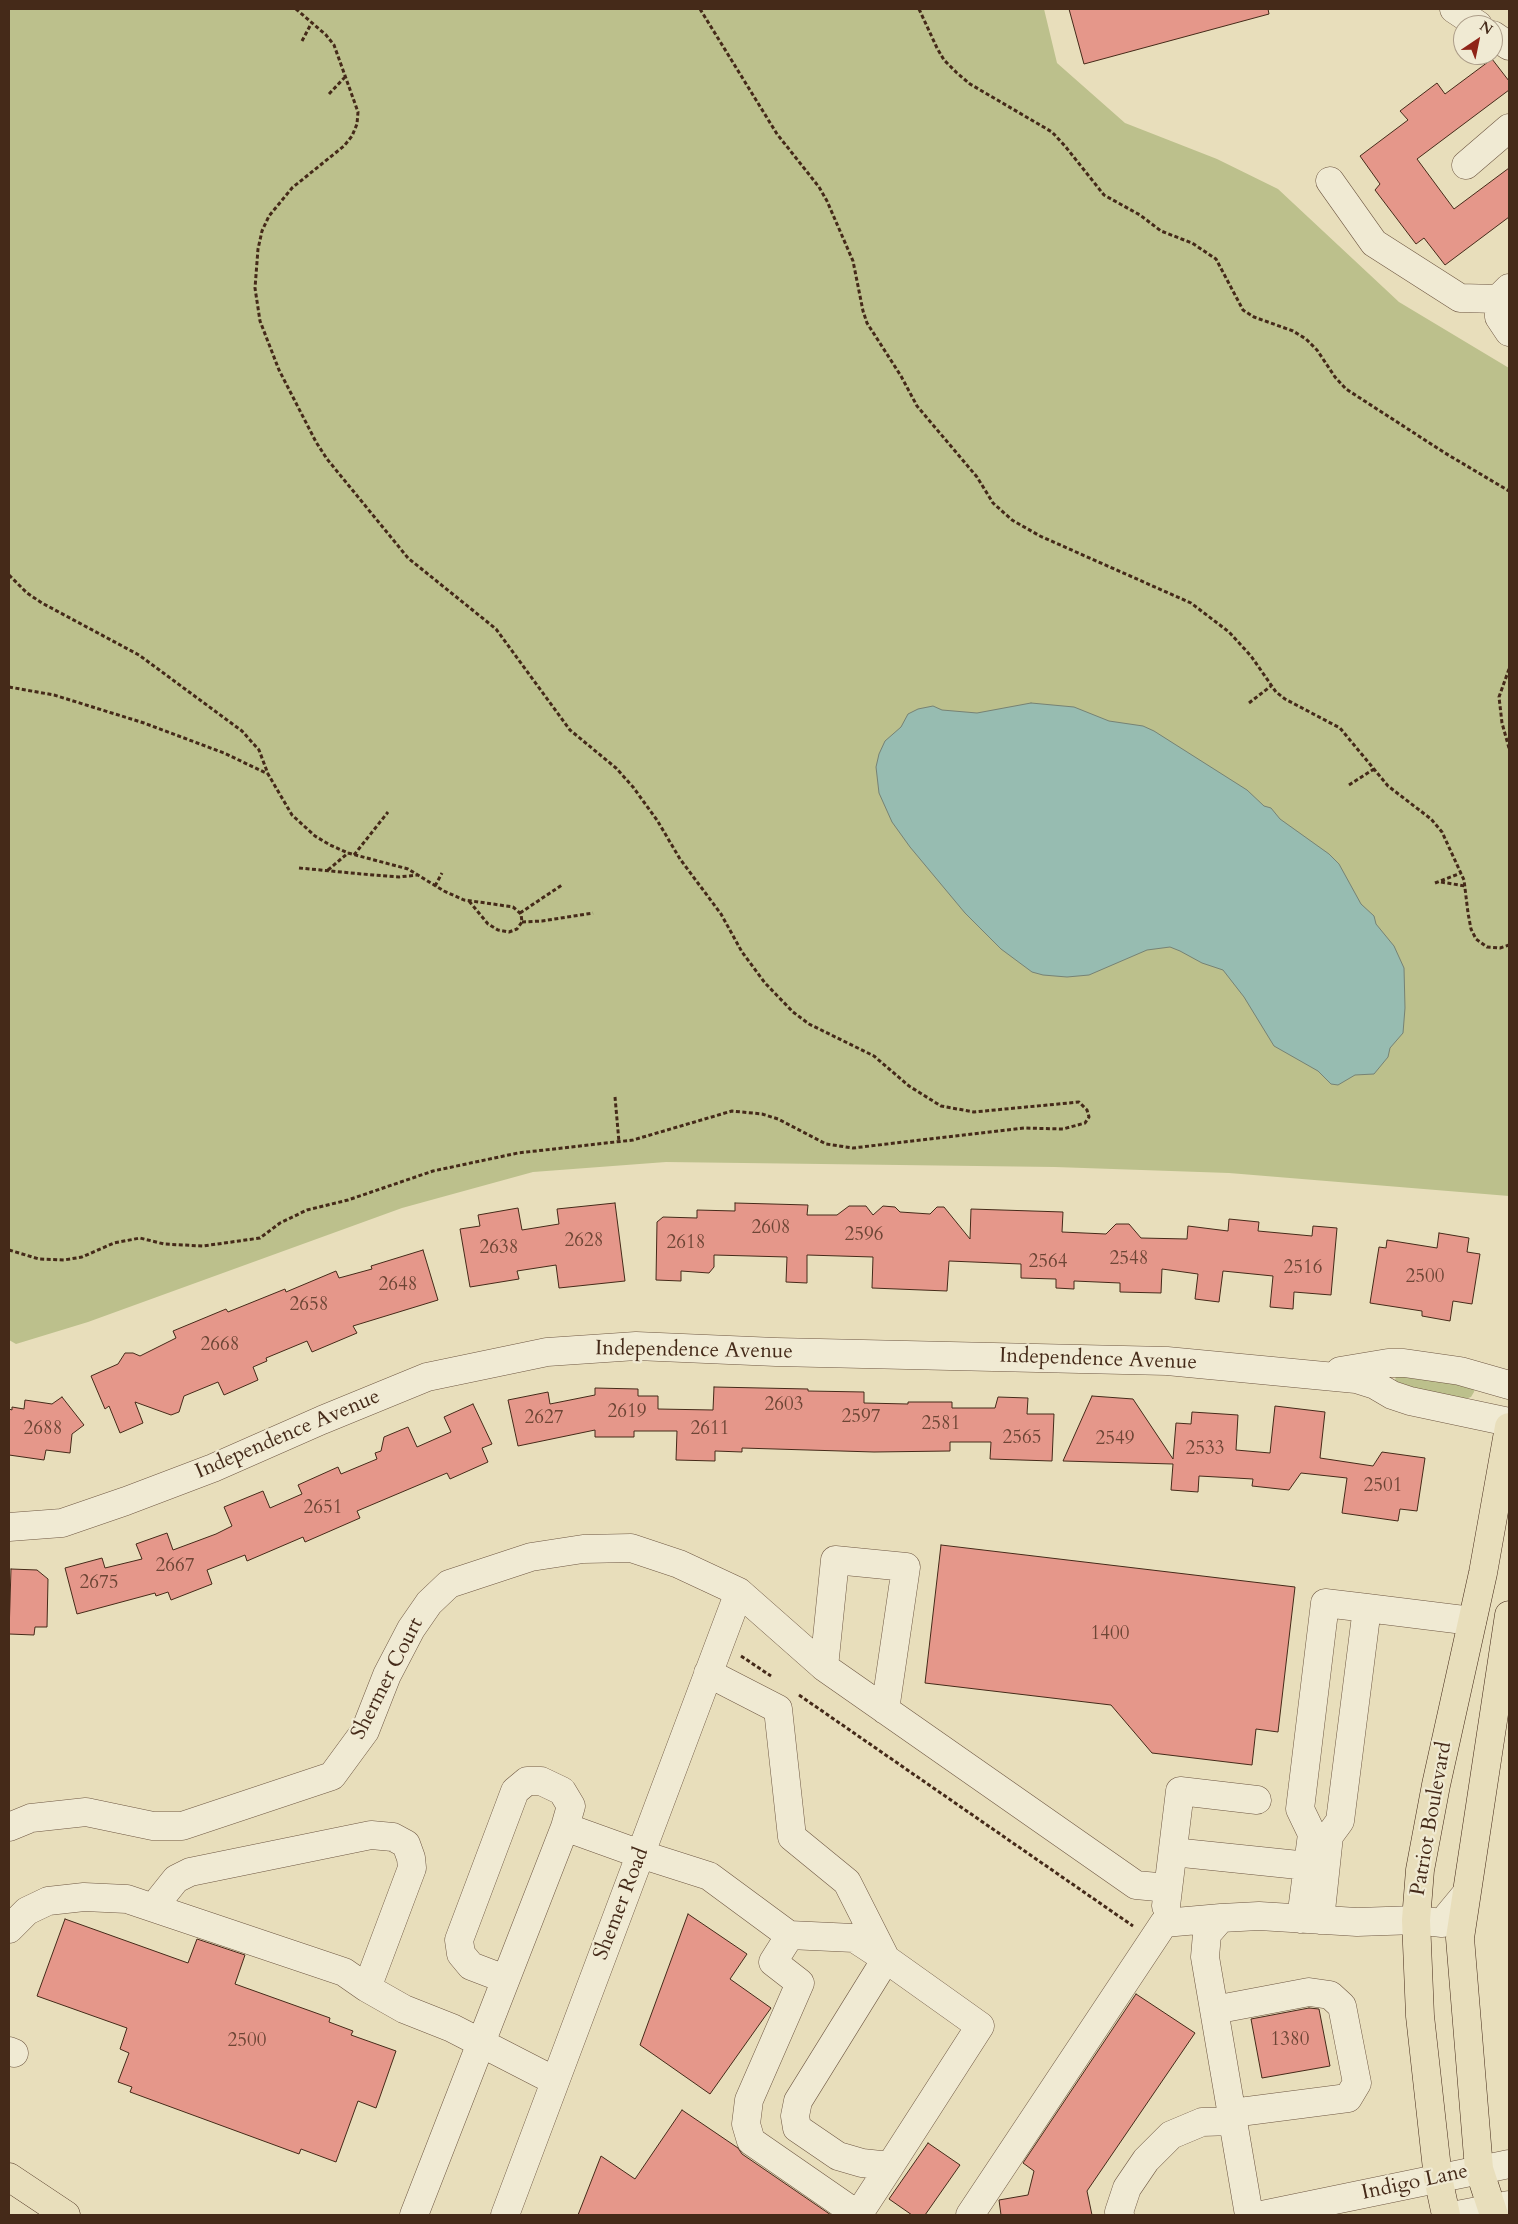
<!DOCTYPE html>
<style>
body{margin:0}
#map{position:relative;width:1518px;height:2224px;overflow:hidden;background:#e8debb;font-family:Cardo,serif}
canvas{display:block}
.frame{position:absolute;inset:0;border:10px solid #452a19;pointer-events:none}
.north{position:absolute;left:1453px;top:15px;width:50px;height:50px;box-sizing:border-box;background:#f0ead3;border:1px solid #ac9d89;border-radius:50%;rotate:34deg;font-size:14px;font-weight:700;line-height:20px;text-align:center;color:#452a19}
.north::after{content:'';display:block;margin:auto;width:18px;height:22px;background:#8f2418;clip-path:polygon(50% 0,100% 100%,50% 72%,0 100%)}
</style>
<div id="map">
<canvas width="1518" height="2224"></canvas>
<div class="frame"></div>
<div class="north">N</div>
</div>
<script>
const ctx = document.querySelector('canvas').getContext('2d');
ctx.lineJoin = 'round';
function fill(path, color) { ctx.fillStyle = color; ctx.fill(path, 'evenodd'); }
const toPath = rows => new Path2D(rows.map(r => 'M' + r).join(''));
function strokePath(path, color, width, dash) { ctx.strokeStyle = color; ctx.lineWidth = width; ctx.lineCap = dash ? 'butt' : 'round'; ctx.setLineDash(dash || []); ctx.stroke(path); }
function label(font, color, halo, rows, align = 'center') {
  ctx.font = font + ' Cardo,serif'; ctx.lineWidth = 4.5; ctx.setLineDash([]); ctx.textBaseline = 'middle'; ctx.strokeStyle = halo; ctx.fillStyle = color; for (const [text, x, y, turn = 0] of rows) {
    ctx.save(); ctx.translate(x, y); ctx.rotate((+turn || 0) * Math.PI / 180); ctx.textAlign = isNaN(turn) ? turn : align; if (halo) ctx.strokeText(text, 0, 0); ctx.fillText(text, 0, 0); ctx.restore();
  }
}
fill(toPath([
 [9,9,1044,9,1057,63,1125,123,1217,159,1278,189,1399,302,1509,368,1509,1196,1229,1173,1055,1167,666,1162,533,1172,402,1208,88,1322,16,1344,9,1340],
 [1397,1369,1475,1386,1474,1392,1471,1397,1465,1399,1413,1388,1395,1381]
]), '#bcc08c');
const water = toPath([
 [1031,703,1074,707,1109,721,1143,726,1154,731,1247,790,1264,806,1271,808,1280,819,1329,854,1339,864,1361,904,1374,916,1376,924,1394,946,1404,968,1405,1008,1403,1033,1390,1048,1388,1057,1374,1074,1355,1075,1338,1085,1331,1084,1318,1071,1274,1046,1244,997,1223,970,1202,963,1180,951,1170,947,1147,950,1089,975,1067,977,1043,975,1032,972,1001,949,965,913,910,847,892,822,879,793,876,767,879,754,885,741,901,727,908,714,918,709,933,706,942,710,977,713,1031,703]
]);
fill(water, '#97bcb1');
strokePath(water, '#768274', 1);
const building = toPath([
 [1069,9,1268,9,1269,14,1084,64,1069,9],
 [1492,59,1509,81,1509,90,1417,159,1454,209,1509,168,1509,217,1445,265,1424,238,1416,244,1375,190,1380,184,1360,156,1408,120,1400,111,1437,83,1445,94,1492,59],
 [615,1203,625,1281,559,1288,556,1265,517,1271,519,1279,470,1287,460,1229,480,1226,478,1215,518,1208,522,1230,559,1224,557,1209,615,1203],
 [735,1203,808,1205,807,1215,837,1215,849,1206,866,1206,873,1215,883,1206,895,1207,900,1212,930,1214,937,1207,944,1207,970,1239,971,1209,1063,1212,1062,1232,1106,1234,1116,1224,1129,1224,1141,1238,1187,1239,1188,1226,1228,1231,1229,1219,1259,1222,1258,1231,1312,1236,1313,1226,1337,1228,1331,1295,1294,1292,1293,1309,1270,1307,1273,1276,1223,1271,1219,1302,1195,1299,1198,1274,1162,1269,1161,1293,1120,1292,1120,1283,1074,1281,1074,1289,1056,1288,1056,1279,1021,1278,1021,1264,949,1261,947,1291,872,1288,873,1257,807,1255,807,1283,786,1282,787,1257,714,1255,714,1267,709,1273,681,1271,681,1281,656,1280,657,1222,663,1217,697,1218,697,1210,735,1211,735,1203],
 [1439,1233,1469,1238,1467,1252,1480,1254,1472,1304,1453,1301,1450,1321,1422,1316,1422,1311,1370,1303,1379,1247,1386,1248,1387,1240,1437,1248,1439,1233],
 [423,1250,438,1300,353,1326,357,1333,312,1352,307,1341,266,1358,267,1361,253,1367,258,1380,224,1395,218,1382,184,1396,179,1412,171,1415,135,1402,143,1423,120,1433,109,1406,105,1409,91,1376,118,1364,125,1353,133,1353,140,1356,176,1338,173,1331,226,1309,228,1312,285,1289,286,1292,336,1271,339,1278,372,1269,371,1266,423,1250],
 [714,1387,808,1389,808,1391,864,1392,864,1403,908,1404,908,1402,952,1402,952,1408,995,1408,998,1397,1028,1398,1027,1414,1054,1414,1052,1461,990,1459,991,1442,950,1442,950,1451,874,1452,742,1448,742,1452,715,1451,715,1461,676,1460,677,1431,634,1431,634,1437,595,1437,595,1430,518,1446,508,1400,548,1392,550,1404,595,1395,595,1388,638,1389,638,1396,658,1396,658,1409,713,1410,714,1387],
 [1092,1396,1133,1399,1173,1459,1176,1423,1191,1424,1192,1412,1238,1415,1236,1450,1270,1453,1275,1406,1325,1412,1320,1458,1373,1466,1382,1452,1425,1458,1417,1511,1400,1509,1398,1521,1342,1513,1347,1478,1301,1473,1289,1490,1252,1486,1253,1479,1199,1476,1198,1492,1171,1490,1173,1464,1063,1461,1092,1396],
 [62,1397,84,1425,72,1434,70,1453,46,1450,44,1460,9,1455,9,1409,12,1410,12,1407,24,1409,25,1400,52,1404,62,1397],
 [473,1404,492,1444,482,1448,488,1462,450,1479,447,1473,357,1511,360,1518,305,1542,303,1537,247,1561,245,1555,207,1570,212,1584,171,1600,168,1592,156,1596,155,1593,77,1614,65,1568,102,1558,105,1568,142,1559,136,1544,167,1533,173,1550,216,1534,232,1526,224,1507,263,1491,270,1508,302,1494,298,1485,338,1467,341,1474,377,1459,375,1453,381,1451,384,1437,408,1427,417,1447,451,1432,444,1417,473,1404],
 [941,1545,1295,1587,1278,1732,1256,1729,1252,1765,1152,1753,1111,1705,925,1683,941,1545],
 [11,1569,37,1570,48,1579,47,1627,35,1627,34,1635,9,1634,11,1569],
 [688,1914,747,1954,730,1979,771,2008,710,2094,640,2045,688,1914],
 [65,1919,188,1963,197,1939,245,1955,235,1984,330,2018,329,2022,353,2031,351,2035,396,2051,376,2108,358,2101,336,2162,301,2149,299,2154,130,2092,132,2087,118,2082,129,2053,120,2049,127,2028,37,1996,65,1919],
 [1136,1994,1195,2033,1087,2191,1092,2215,1001,2215,999,2200,1028,2195,1034,2171,1023,2163,1136,1994],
 [1309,2008,1319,2009,1330,2066,1262,2078,1251,2019,1309,2008],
 [682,2110,738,2148,742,2154,831,2215,578,2215,601,2156,635,2179,682,2110],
 [928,2143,960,2165,925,2215,912,2215,889,2199,928,2143]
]);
fill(building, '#e5978a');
strokePath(building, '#452a19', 1);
const minor = toPath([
 [1454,9,1478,25],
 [1493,35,1509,46],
 [1466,165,1509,128],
 [1330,181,1374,243,1460,298,1498,299,1509,288],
 [1498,299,1499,317,1509,332],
 [1340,1371,1388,1363,1404,1363,1460,1371,1509,1385],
 [9,1527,62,1523,126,1501,213,1468,322,1420,427,1377,547,1352,636,1346,776,1352,1167,1361,1356,1379,1375,1385,1392,1395,1410,1401,1509,1422],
 [1367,1608,1472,1621],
 [824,1667,835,1560,906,1567,885,1710],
 [9,1827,31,1818,86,1812,153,1826,182,1826,332,1776,365,1731,387,1675,411,1629,429,1603,449,1584,531,1557,583,1549,631,1548,679,1564,739,1592,824,1667,1136,1885,1168,1888],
 [1173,1852,1308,1866],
 [1166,1906,1180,1791,1257,1800],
 [156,1908,160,1899,176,1879,190,1872,371,1835,393,1837,406,1844,411,1858,412,1868,367,1988],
 [1301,1919,1312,1834,1300,1809,1325,1603,1367,1608,1340,1821,1329,1836,1320,1920],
 [9,1929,27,1911,48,1901,84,1897,127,1899,344,1972,367,1988,404,2009,452,2028,555,2081],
 [790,1935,773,1962,800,1983,749,2100,746,2124,751,2141,858,2215,890,2166],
 [505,1979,471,1966,461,1954,459,1940,515,1791,527,1781,541,1781,562,1791,571,1806,565,1827],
 [1214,2010,1309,1992,1330,1995,1342,2006,1357,2083,1348,2098,1232,2113],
 [9,2051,14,2053],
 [414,2215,565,1827,640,1854,709,1876,789,1935,854,1938,886,1959,798,2101,795,2116,797,2128,838,2156,862,2163,890,2166,980,2026,886,1959,847,1882,792,1837,778,1709,708,1673],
 [505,2215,739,1592],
 [970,2215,1164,1923,1221,1918],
 [1120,2215,1119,2212,1127,2188,1146,2160,1171,2135,1202,2122,1233,2121],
 [1249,2215,1205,1957,1207,1934,1221,1918,1259,1916,1357,1922,1416,1920,1442,1923,1466,1894],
 [1262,2215,1509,2164],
 [1457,2215,1509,2205]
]);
const major = toPath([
 [9,2177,66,2215],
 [1446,2215,1438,2178,1420,2016,1416,1920,1420,1870,1436,1785,1483,1573,1509,1427],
 [1494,2215,1479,2169,1460,1938,1509,1615]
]);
strokePath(minor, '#6e5742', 29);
strokePath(major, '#452a19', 29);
strokePath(toPath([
 [700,9,777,134,819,187,827,201,853,261,863,311,867,323,901,376,917,406,977,477,993,503,1012,520,1040,536,1191,603,1229,632,1251,656,1276,692,1285,699,1340,728,1388,786,1431,819,1442,832,1464,880,1468,913,1471,929,1476,939,1487,947,1500,948,1509,945],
 [919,9,937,48,944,60,957,73,970,84,1052,132,1065,146,1104,195,1140,215,1161,231,1192,243,1216,259,1243,310,1254,317,1293,331,1306,339,1317,350,1335,377,1346,389,1445,453,1509,491],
 [302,41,312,22],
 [329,94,346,76],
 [9,575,27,593,42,603,139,655,242,731,259,750,268,774,292,815,315,836,330,845,348,853,408,869,444,891,464,900,486,903,513,907,521,914,522,922,517,929,509,932,498,930,488,924,469,901],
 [1509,669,1499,697,1502,723,1509,748],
 [9,687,54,695,144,723,224,753,268,774],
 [1249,703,1271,686],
 [1349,785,1374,769],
 [354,855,388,812],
 [299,868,373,875,399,877,417,875],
 [328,870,348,853],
 [1441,882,1465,886],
 [1435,883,1461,873],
 [435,886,442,873],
 [520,913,562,885],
 [522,922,542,921,593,913],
 [615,1097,619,1142],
 [9,1250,39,1259,64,1260,82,1257,114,1243,140,1238,164,1244,203,1246,260,1238,280,1223,307,1210,348,1200,433,1171,518,1153,633,1140,732,1111,762,1114,778,1119,826,1144,853,1148,1024,1128,1063,1129,1085,1123,1089,1117,1087,1110,1079,1102,974,1112,941,1106,909,1086,874,1056,809,1024,793,1012,765,983,742,952,721,914,680,859,657,820,633,787,616,768,570,730,496,629,408,558,327,459,316,442,279,370,260,321,255,288,258,249,262,231,269,216,292,188,344,146,352,136,357,124,358,112,334,45,326,35,296,9],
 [741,1656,771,1676],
 [799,1695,1133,1926]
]), '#452a19', 3, [4, 2.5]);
strokePath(minor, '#f0ead3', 28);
strokePath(major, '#e8debb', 28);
label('19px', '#6d4535', null, [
 ["2608",771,1229],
 ["2596",864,1236],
 ["2628",584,1242],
 ["2618",686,1244],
 ["2638",499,1249],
 ["2548",1129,1260],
 ["2564",1048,1263],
 ["2516",1303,1269],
 ["2500",1425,1278],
 ["2648",398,1286],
 ["2658",309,1306],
 ["2668",220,1346],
 ["2603",784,1406],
 ["2619",627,1413],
 ["2597",861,1418],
 ["2627",544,1419],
 ["2581",941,1425],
 ["2688",43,1430],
 ["2611",710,1430],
 ["2565",1022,1439],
 ["2549",1115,1440],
 ["2533",1205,1450],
 ["2501",1383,1487],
 ["2651",323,1509],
 ["2667",175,1567],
 ["2675",99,1584],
 ["1400",1110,1635],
 ["1380",1290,2041],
 ["2500",247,2042]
]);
label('21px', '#452a19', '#f0ead3', [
 ["Independence Avenue",694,1351,1],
 ["Independence Avenue",1098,1360,2],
 ["Independence Avenue",288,1435,-23],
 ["Shermer Court",388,1679,-63],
 ["Patriot Boulevard",1432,1819,-80],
 ["Shemer Road",622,1904,-69],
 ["Indigo Lane",1415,2183,-12]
]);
</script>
